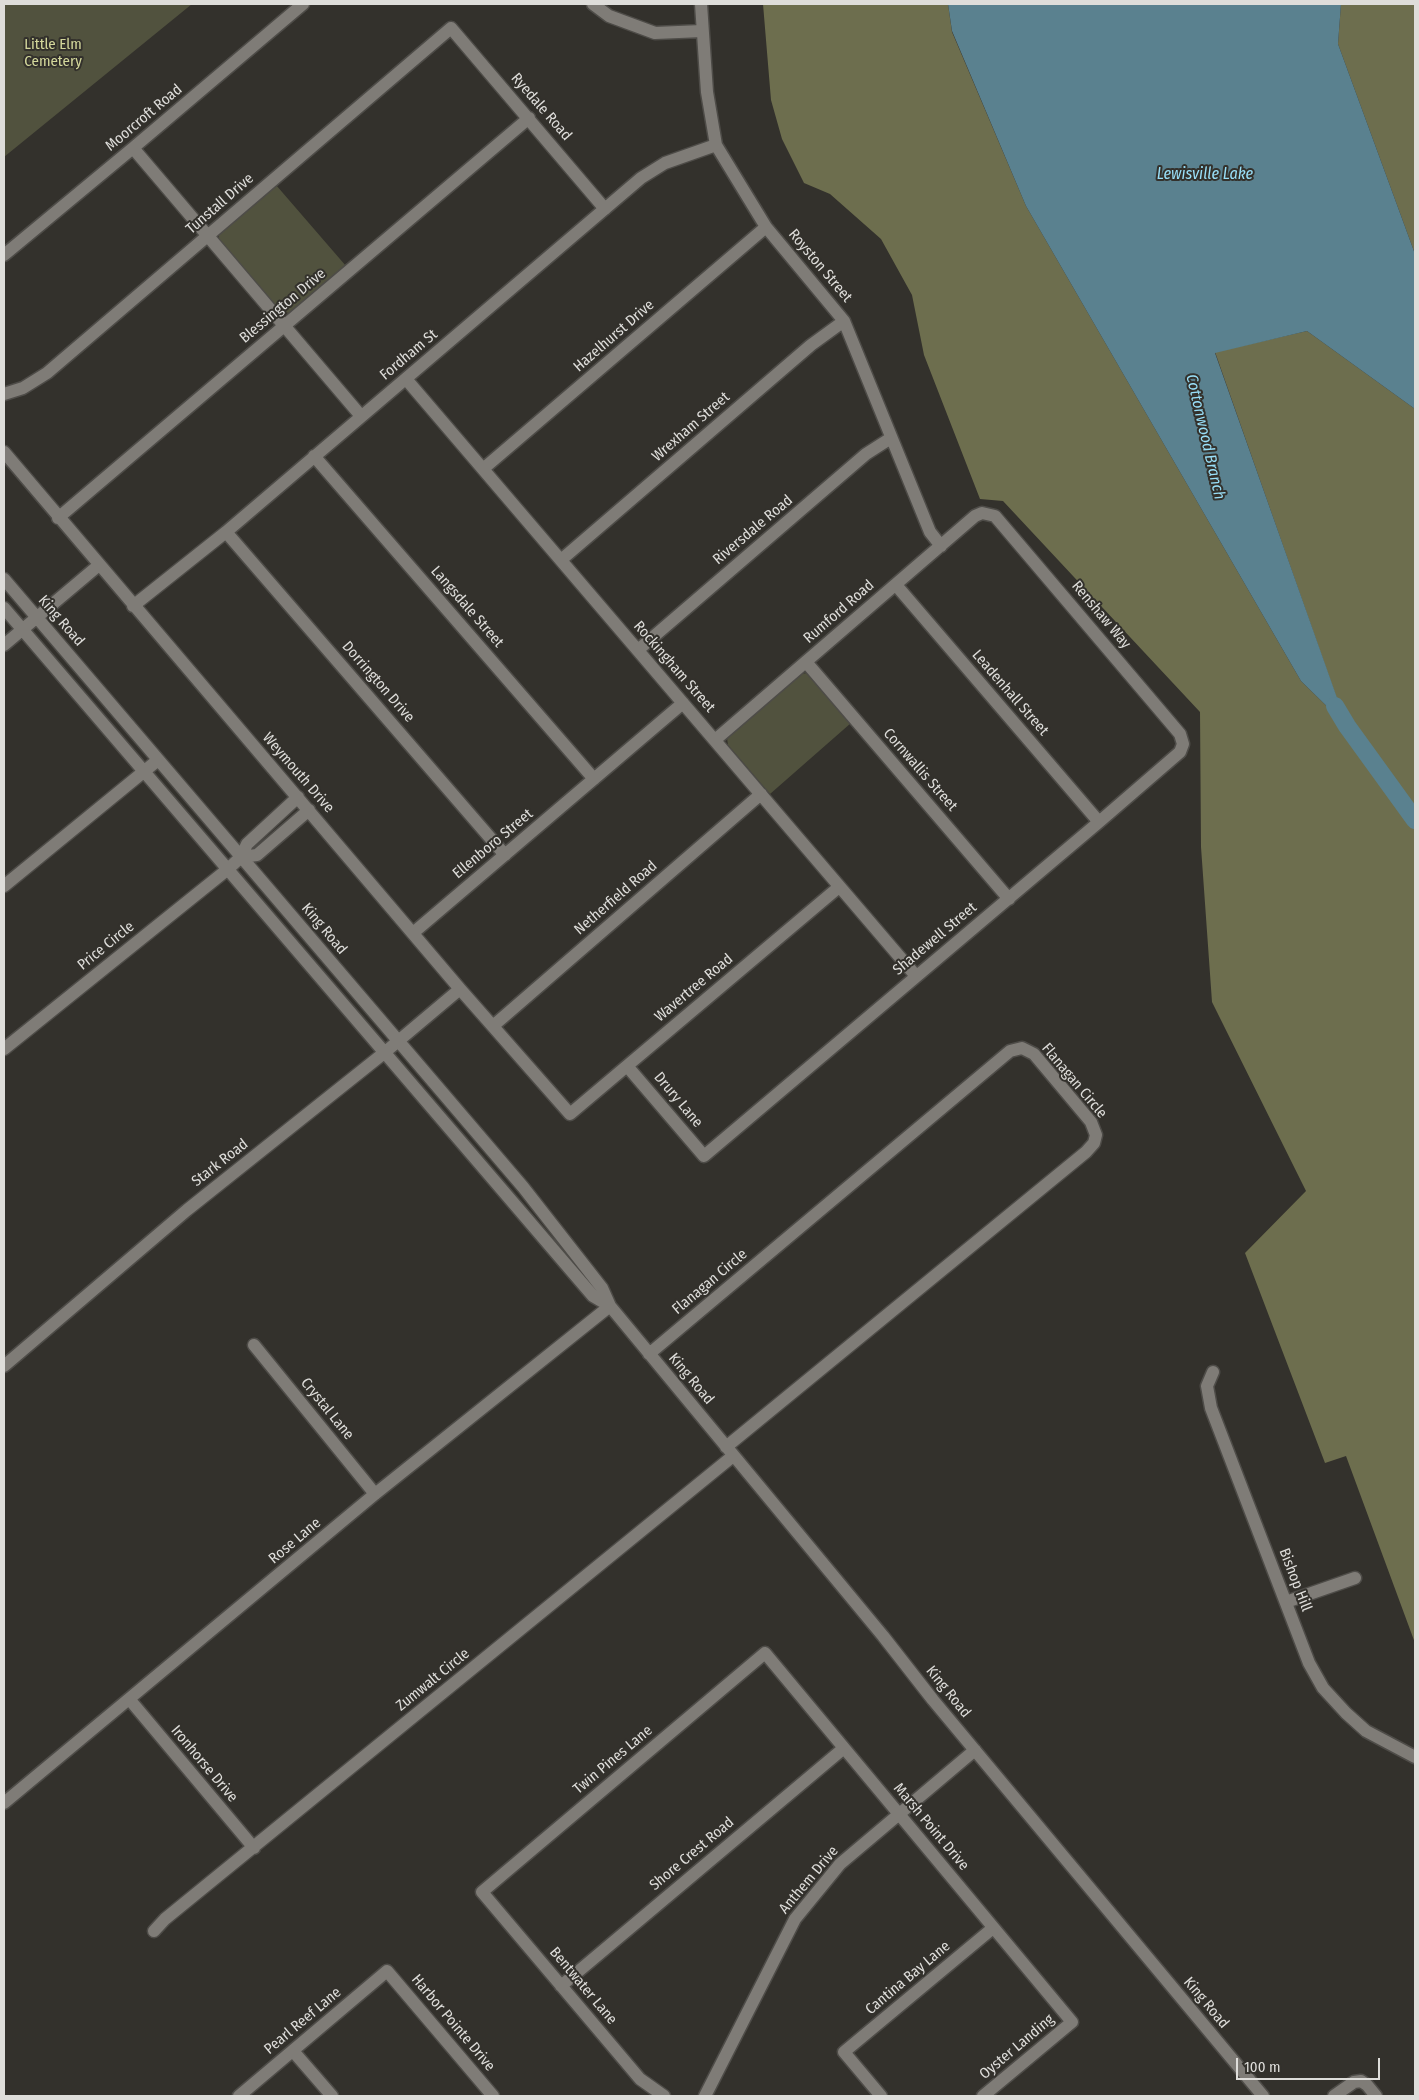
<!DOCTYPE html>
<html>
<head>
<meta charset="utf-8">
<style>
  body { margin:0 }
  #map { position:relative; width:1419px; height:2100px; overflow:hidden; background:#33312c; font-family:"Fira Sans Condensed",sans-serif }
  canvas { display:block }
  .frame { position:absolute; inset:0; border:5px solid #deddda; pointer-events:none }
  .scale { position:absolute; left:1236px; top:2058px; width:144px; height:22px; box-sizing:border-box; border:2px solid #deddda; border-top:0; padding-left:6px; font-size:15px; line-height:18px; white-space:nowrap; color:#deddda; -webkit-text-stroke:4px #33312c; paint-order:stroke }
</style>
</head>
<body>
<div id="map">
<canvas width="1419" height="2100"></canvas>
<div class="frame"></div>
<div class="scale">100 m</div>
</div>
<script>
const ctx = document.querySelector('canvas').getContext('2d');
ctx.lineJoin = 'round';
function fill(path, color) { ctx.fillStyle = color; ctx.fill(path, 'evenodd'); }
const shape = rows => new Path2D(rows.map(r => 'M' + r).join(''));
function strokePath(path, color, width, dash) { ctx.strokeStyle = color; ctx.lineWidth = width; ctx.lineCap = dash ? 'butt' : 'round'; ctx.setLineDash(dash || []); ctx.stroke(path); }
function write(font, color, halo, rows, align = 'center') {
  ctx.font = font + ' "Fira Sans Condensed",sans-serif'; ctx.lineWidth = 4; ctx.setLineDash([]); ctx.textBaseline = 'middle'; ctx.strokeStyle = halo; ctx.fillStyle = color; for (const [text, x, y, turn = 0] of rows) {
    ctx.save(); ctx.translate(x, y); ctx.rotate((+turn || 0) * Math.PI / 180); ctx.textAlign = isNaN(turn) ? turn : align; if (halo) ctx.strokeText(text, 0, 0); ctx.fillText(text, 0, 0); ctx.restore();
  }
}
fill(shape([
  [4,4,192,4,4,157],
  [276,185,346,266,290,313,280,312,219,241,219,233],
  [807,673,851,723,770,794,728,745,727,738,729,734,801,674]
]), '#51523e');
fill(shape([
  [763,4,948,4,952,32,1026,206,1301,681,1346,725,1215,352,1307,331,1415,409,1415,1643,1346,1456,1325,1463,1245,1253,1306,1191,1212,1002,1201,847,1200,712,1003,501,980,499,924,355,912,295,881,239,830,194,804,183,782,139,771,100],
  [1341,4,1415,4,1415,254,1338,44]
]), '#6d6e4e');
fill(shape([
  [948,4,1341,4,1338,44,1415,254,1415,409,1307,331,1215,353,1347,726,1301,681,1026,206,952,31]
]), '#5a818f');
strokePath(shape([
  [1335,706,1347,726,1415,820]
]), '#5a818f', 18);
const minor = shape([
  [593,4,609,16,655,33,702,31],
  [701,4,707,92,716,145,766,227,844,321,930,532,941,546],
  [133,148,361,416],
  [4,255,133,148,303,4],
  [406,379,916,976],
  [4,394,23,388,47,373,451,28,605,209],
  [4,452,460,989,570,1114,839,887],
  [314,456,594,779],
  [483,469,766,227],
  [58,518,529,118],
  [226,532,505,855],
  [561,560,811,345,844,321],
  [4,579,523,1187,602,1288,610,1306,883,1636,933,1700,1263,2096],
  [896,585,1099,822],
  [133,606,226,532,641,178,665,163,716,145],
  [4,608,593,1296,610,1306],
  [4,645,99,565],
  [638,650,866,454,891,438],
  [806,662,1009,899],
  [241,857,257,855,309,810],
  [4,886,158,760],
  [413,933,683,703],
  [493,1026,761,794],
  [4,1049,228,869,241,857,247,844,298,797],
  [627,1066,704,1156,1099,822,1180,752,1183,744,1180,734,995,516,982,513,975,516,715,740],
  [254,1345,375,1494],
  [649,1354,1010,1051,1022,1048,1034,1054,1091,1122,1096,1135,1094,1143,1086,1152,726,1447],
  [4,1366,187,1210,384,1053,460,989],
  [1213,1372,1207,1386,1211,1408,1309,1663,1323,1688,1346,1713,1366,1731,1415,1757],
  [1286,1602,1355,1578],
  [130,1700,254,1848],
  [4,1803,375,1494,610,1306],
  [154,1931,165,1919,733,1456],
  [561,1986,844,1748],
  [293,2051,332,2096],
  [239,2096,387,1971,493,2096],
  [664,2096,640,2079,482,1892,765,1653,1072,2022,983,2096],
  [705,2096,795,1919,840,1864,975,1750],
  [881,2096,844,2052,993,1928],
  [1334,2096,1354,2082,1361,2081,1367,2085,1376,2096]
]);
strokePath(minor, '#4e4c48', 15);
strokePath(minor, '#7f7c77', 12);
write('15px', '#d3d79b', '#33312c', [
  ["Little Elm",53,45],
  ["Cemetery",53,62]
]);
write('15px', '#deddda', '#33312c', [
  ["Ryedale Road",541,107,49],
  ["Moorcroft Road",144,118,-40],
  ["Tunstall Drive",220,204,-41],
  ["Royston Street",820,266,50],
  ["Blessington Drive",283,306,-40],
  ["Hazelhurst Drive",614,336,-41],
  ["Fordham St",409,355,-40],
  ["Wrexham Street",691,427,-41],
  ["Riversdale Road",753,530,-40],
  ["Langsdale Street",467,607,49],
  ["Rumford Road",839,612,-41],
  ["Renshaw Way",1101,615,50],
  ["King Road",61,621,49],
  ["Rockingham Street",674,667,49],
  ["Dorrington Drive",378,682,49],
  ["Leadenhall Street",1010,693,49],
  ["Cornwallis Street",920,770,49],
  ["Weymouth Drive",298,773,49],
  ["Ellenboro Street",493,844,-40],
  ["Netherfield Road",616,898,-41],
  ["King Road",324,929,50],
  ["Shadewell Street",935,939,-40],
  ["Price Circle",106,946,-39],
  ["Wavertree Road",694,988,-40],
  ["Flanagan Circle",1074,1081,50],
  ["Drury Lane",678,1100,50],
  ["Stark Road",220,1163,-38],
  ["Flanagan Circle",710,1282,-40],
  ["King Road",691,1379,50],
  ["Crystal Lane",327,1409,51],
  ["Rose Lane",295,1541,-40],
  ["Bishop Hill",1295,1580,69],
  ["Zumwalt Circle",433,1680,-39],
  ["King Road",948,1692,51],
  ["Twin Pines Lane",613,1760,-40],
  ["Ironhorse Drive",204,1764,50],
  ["Marsh Point Drive",931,1827,50],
  ["Shore Crest Road",692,1854,-40],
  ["Anthem Drive",809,1880,-50],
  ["Cantina Bay Lane",908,1978,-40],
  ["Bentwater Lane",583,1986,50],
  ["King Road",1206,2003,50],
  ["Pearl Reef Lane",303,2021,-40],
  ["Harbor Pointe Drive",453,2023,50],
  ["Oyster Landing",1017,2047,-40]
]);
write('italic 16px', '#99dff8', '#33312c', [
  ["Lewisville Lake",1205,175],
  ["Cottonwood Branch",1205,437,77]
]);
</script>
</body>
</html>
